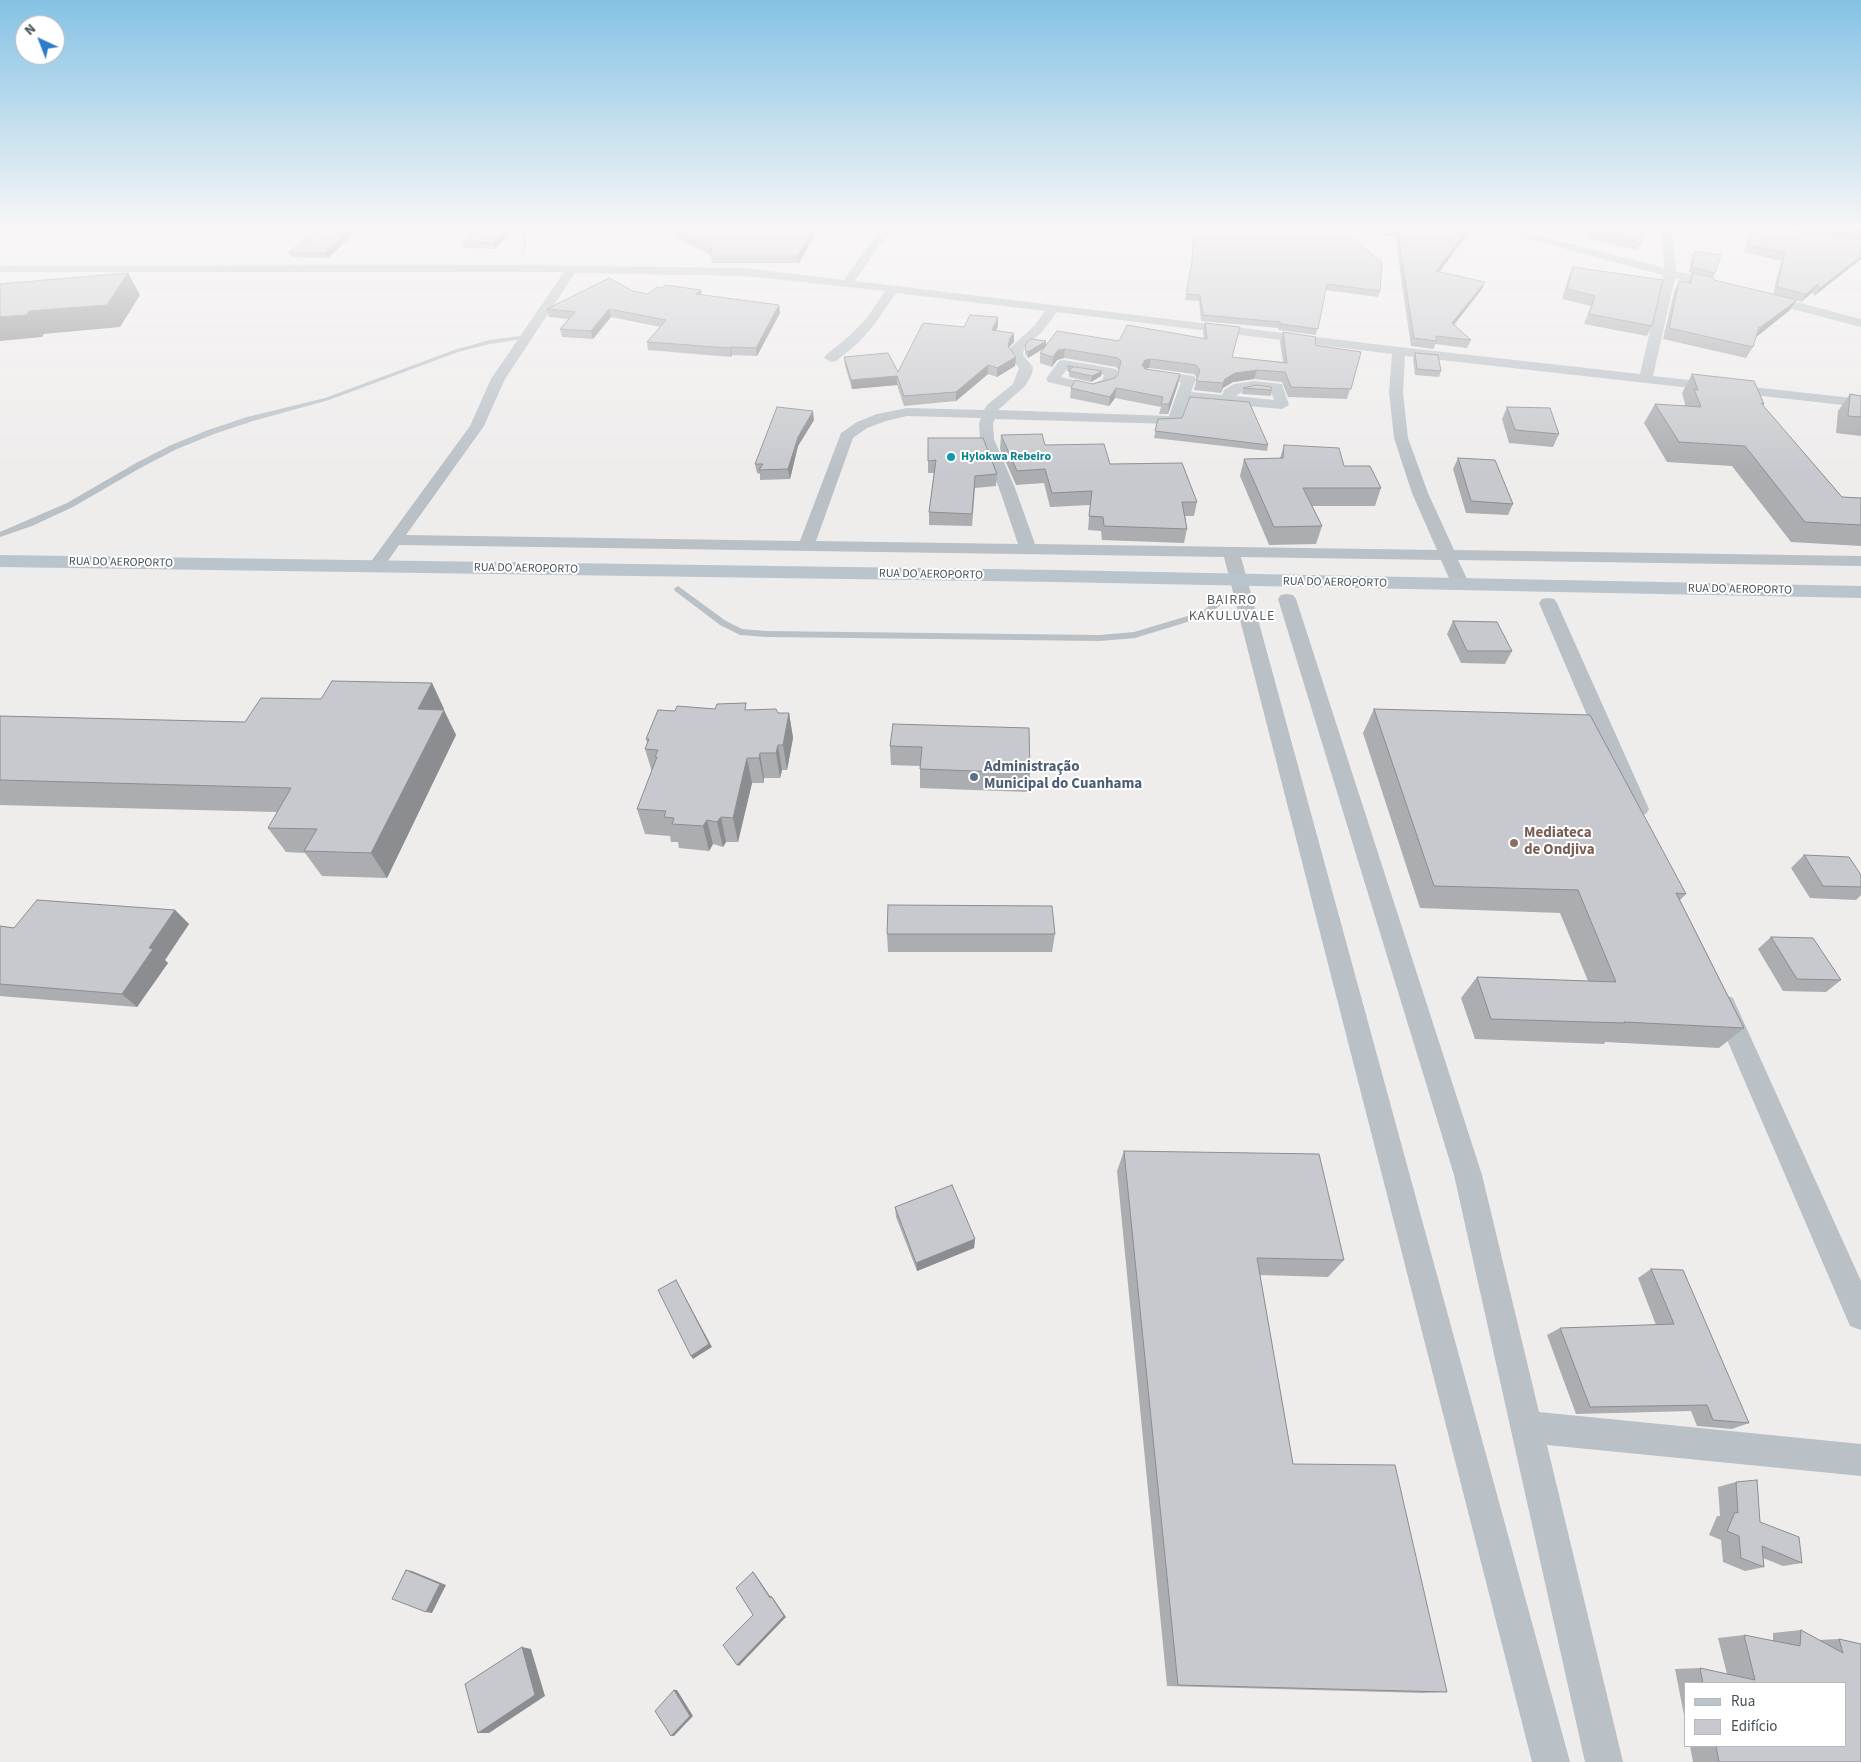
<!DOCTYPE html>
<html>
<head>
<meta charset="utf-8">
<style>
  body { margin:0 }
  #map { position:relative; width:1861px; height:1762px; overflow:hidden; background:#efecec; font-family:"Source Sans 3",sans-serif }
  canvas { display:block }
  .legend { position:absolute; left:1684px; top:1682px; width:162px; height:65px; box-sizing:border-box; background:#fff; border:1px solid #b5b9bc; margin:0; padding:6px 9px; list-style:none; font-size:15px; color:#475057 }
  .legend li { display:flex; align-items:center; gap:10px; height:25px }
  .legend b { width:25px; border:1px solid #b5b9bc }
  .north { position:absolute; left:15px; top:15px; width:50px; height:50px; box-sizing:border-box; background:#fff; border:1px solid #b5b9bc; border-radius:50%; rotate:317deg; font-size:14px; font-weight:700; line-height:20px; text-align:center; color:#475057 }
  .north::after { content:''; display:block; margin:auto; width:18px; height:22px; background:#2c7cc8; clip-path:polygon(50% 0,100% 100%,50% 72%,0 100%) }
</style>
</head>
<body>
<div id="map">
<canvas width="1861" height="1762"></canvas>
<ul class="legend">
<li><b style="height:6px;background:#b9c4cc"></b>Rua</li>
<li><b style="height:14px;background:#c7c9ce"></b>Edifício</li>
</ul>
<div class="north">N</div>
</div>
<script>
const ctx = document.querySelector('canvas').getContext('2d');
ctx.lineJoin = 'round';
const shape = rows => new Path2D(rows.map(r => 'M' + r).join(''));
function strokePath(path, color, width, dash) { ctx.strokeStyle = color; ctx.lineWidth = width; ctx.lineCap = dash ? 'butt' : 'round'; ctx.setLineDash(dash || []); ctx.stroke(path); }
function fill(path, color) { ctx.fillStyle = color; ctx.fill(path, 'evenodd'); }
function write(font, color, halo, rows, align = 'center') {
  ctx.font = font + ' "Source Sans 3",sans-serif'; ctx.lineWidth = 4; ctx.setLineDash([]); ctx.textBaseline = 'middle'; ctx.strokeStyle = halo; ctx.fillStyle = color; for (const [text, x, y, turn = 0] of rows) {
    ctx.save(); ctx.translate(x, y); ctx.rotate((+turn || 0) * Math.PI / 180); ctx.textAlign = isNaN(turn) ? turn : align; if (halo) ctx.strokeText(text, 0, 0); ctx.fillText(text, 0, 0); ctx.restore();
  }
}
strokePath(shape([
  [517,226,524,229,525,244,522,252]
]), '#7ac299', 2, [2, 1]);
fill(shape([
  [527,335,530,337,529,338,490,344,458,352,329,400,253,421,214,434,177,449,142,467,73,507,32,526,0,537,0,532,67,503,136,463,171,445,208,430,247,417,325,398,454,350,490,340,527,335],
  [678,586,726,621,742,629,766,631,1100,635,1134,632,1201,612,1222,596,1225,595,1229,598,1207,616,1135,638,1100,641,766,637,740,635,720,625,675,591,674,589,678,586]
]), '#b9c1c7');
fill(shape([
  [895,226,907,226,883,240,855,281,1399,347,1640,374,1663,275,1525,238,1505,231,1502,226,1512,226,1533,234,1664,268,1662,226,1672,226,1676,271,1723,283,1725,286,1719,290,1675,278,1653,376,1861,399,1861,407,1405,356,1403,392,1408,438,1428,493,1454,550,1861,556,1861,566,1458,560,1470,585,1467,589,1461,590,1455,589,1452,585,1441,560,1241,557,1570,1762,1532,1762,1224,557,399,545,381,571,375,572,369,571,367,567,470,426,491,379,564,272,0,272,0,266,514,265,745,268,844,280,875,236,895,226],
  [575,273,745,276,885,291,866,319,848,337,826,355,824,358,831,362,836,361,858,343,874,325,896,293,1045,311,1034,326,1011,347,1009,355,1019,368,1013,384,987,405,984,410,907,408,877,414,857,422,841,433,800,541,406,535,484,426,505,379,575,273],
  [1057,312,1392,354,1389,392,1394,438,1412,493,1437,550,1035,544,1015,488,994,439,993,423,995,419,1174,424,1179,423,1181,420,1188,401,1282,409,1289,405,1282,384,1254,381,1234,384,1224,390,1222,395,1191,392,1196,379,1194,376,1150,370,1145,371,1143,374,1145,377,1181,382,1169,416,998,410,1025,386,1032,374,1033,367,1023,355,1024,348,1042,332,1057,312],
  [1254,389,1271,391,1274,400,1236,396,1243,391,1254,389],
  [907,416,981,418,979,423,980,439,999,488,1018,544,816,541,853,438,867,428,886,421,907,416],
  [1742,226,1768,226,1788,229,1789,231,1784,234,1747,229,1742,226],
  [1765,294,1861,319,1861,327,1761,301,1759,298,1761,295,1765,294],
  [1064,360,1116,369,1118,372,1115,383,1113,386,1091,392,1048,382,1046,379,1048,376,1059,361,1064,360],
  [1067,369,1104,375,1102,380,1091,384,1061,377,1067,369],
  [1287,594,1293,595,1296,599,1482,1175,1539,1412,1861,1444,1861,1476,1547,1445,1623,1762,1585,1762,1454,1175,1278,599,1281,595,1287,594],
  [1548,598,1554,599,1557,603,1649,809,1646,814,1638,817,1630,814,1627,809,1539,603,1542,599,1548,598],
  [1724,994,1733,998,1736,1005,1861,1281,1861,1330,1850,1326,1712,1005,1715,998,1724,994]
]), '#b9c1c7');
fill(shape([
  [0,555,1057,570,1861,586,1861,598,1057,582,0,567,0,555]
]), '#b9c4cc');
fill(shape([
  [480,226,578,226,574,233,511,231,495,249,464,248,463,242],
  [635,226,818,226,818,230,799,263,712,263,711,255,673,236,672,230,672,227,635,228],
  [1194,226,1337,226,1380,291,1378,297,1325,290,1316,335,1279,330,1278,328,1201,321,1199,301,1185,300,1191,267],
  [1380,226,1486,226,1482,231,1474,226,1439,272,1482,289,1454,325,1471,340,1467,348,1435,344,1434,349,1411,346,1395,236,1383,236],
  [1590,226,1646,226,1641,243,1637,250,1584,238],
  [1753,226,1861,240,1861,259,1814,296,1813,292,1801,302,1796,300,1790,310,1756,337,1753,347,1746,358,1663,339,1674,292,1679,281,1688,282,1692,273,1689,272,1692,256,1695,251,1715,273,1712,278,1714,280,1773,294,1781,261,1744,252,1750,231],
  [1818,226,1861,226,1861,239,1820,233],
  [352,235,328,258,291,257,289,252],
  [1573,267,1652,326,1647,336,1584,324,1591,306,1562,299,1569,276],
  [701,290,701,295,779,305,780,313,757,356,732,355,731,357,648,350,647,342,660,327,611,317,593,339,562,337,560,329,568,319,549,317,547,309,633,291,648,294],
  [998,317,998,326,996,330,1014,342,1009,347,1016,357,1015,366,997,377,988,374,956,401,904,406,897,385,852,389,845,366,844,357,898,372,964,327],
  [1205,323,1240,327,1232,357,1283,362,1280,342,1283,332,1315,345,1361,352,1347,399,1288,397,1282,382,1254,379,1233,382,1223,388,1221,393,1194,390,1197,378,1194,374,1149,368,1145,369,1180,374,1178,384,1168,414,1159,414,1161,407,1115,398,1109,406,1070,398,1071,388,1093,384,1115,378,1118,374,1119,370,1116,367,1064,358,1057,360,1052,367,1040,363,1040,353,1044,348,1028,358,1025,354,1026,343,1046,345,1119,341,1204,339,1203,332],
  [1415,353,1441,371,1439,377,1415,375,1413,359],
  [1068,366,1101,376,1091,382,1069,377,1069,372,1067,371],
  [1692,374,1764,404,1763,406,1842,497,1861,498,1861,546,1791,542,1732,466,1667,462,1644,423,1655,404,1684,406,1685,404,1682,393],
  [1243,388,1272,390,1271,396,1242,394],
  [1850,394,1861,396,1861,436,1836,433,1838,411],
  [1507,407,1559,434,1553,447,1509,443,1502,419],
  [1158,419,1268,445,1267,451,1154,438],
  [814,420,798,446,790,479,760,480,760,474,757,473,755,464],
  [1001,435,1045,445,1110,464,1197,502,1194,516,1185,516,1187,529,1184,543,1102,540,1101,531,1088,530,1090,505,1050,507,1044,483,1016,485,1000,449],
  [928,438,997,474,996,486,975,488,972,526,929,525,929,512,934,473,928,473],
  [1284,445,1344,466,1381,488,1375,506,1312,506,1322,526,1316,544,1269,545,1240,476,1244,459,1280,458],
  [1458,458,1513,504,1508,515,1466,513,1453,469],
  [1453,621,1512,651,1505,664,1461,663,1447,634],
  [432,683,444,709,443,710,456,735,387,878,322,876,305,853,286,852,268,828,277,812,0,805,0,716,245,722,321,699],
  [715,709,747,710,778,713,789,713,793,738,787,770,782,770,780,778,764,778,764,783,752,783,738,842,726,842,723,847,713,844,709,851,679,848,678,842,671,842,670,836,645,834,637,809,652,772,645,749,647,743,646,739,675,711],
  [1374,709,1686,894,1680,900,1744,1028,1719,1048,1605,1042,1604,1044,1475,1039,1461,998,1477,977,1588,981,1560,913,1420,908,1363,733],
  [893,724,1030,773,1028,792,920,788,920,766,891,765,890,746],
  [1804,855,1861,875,1861,895,1856,900,1810,898,1791,868],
  [175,910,189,924,165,960,168,963,137,1007,0,996,0,926,14,928],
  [887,934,1055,934,1052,952,888,952],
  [1771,937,1841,980,1826,992,1783,991,1758,949],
  [1124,1151,1344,1260,1328,1277,1260,1275,1293,1464,1447,1692,1423,1693,1167,1686,1117,1171],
  [895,1207,975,1239,974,1248,917,1271,896,1217],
  [1651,1269,1749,1423,1732,1429,1697,1426,1691,1411,1576,1414,1547,1335,1560,1328,1656,1325,1638,1278],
  [1736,1482,1760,1522,1802,1563,1783,1566,1763,1558,1764,1567,1745,1571,1723,1562,1721,1540,1709,1535,1717,1516,1720,1516,1718,1487],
  [1801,1630,1819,1640,1839,1639,1861,1644,1861,1762,1693,1762,1690,1746,1845,1746,1845,1683,1685,1683,1685,1720,1675,1669,1700,1668,1727,1674,1718,1638,1744,1635,1773,1641,1773,1633]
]), '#abadb1');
fill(shape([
  [509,226,511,231,495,249,494,243],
  [574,226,578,226,574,233,572,228],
  [816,226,818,226,818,230,799,263,798,256],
  [1471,226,1474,226,1434,279,1436,271],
  [350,230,352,235,328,258,325,253],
  [1861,256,1861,259,1814,296,1819,289],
  [128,273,140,295,120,327,44,334,42,337,0,341,0,317],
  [1485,282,1482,289,1449,331,1452,323],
  [1818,284,1813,292,1801,302,1806,294],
  [701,290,702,298,696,294],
  [1797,300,1790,310,1755,338,1761,327],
  [779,305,780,313,757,356,756,348],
  [609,309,611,317,593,339,591,331],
  [998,317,998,326,992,339,992,330],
  [1014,333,1014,342,1009,347,1007,355,1008,346,1010,338],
  [1046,341,1046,347,1028,358,1028,352],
  [731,347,732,355,731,357,730,348],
  [1065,349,1064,358,1057,360,1052,367,1053,357,1058,350],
  [1016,357,1015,366,997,377,997,368],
  [1151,359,1149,368,1144,369,1142,365,1145,360],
  [988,365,988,374,956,401,956,392],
  [1257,370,1254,379,1233,382,1223,388,1221,393,1223,383,1225,379,1235,373],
  [1102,371,1101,376,1091,382,1092,376],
  [1180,374,1178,384,1168,414,1169,404],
  [897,376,897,385,852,389,851,380],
  [1116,388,1115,398,1109,406,1110,397],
  [813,411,814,420,798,446,790,479,788,469,798,437],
  [432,683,444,709,431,735,418,709],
  [444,710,456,735,387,878,371,853],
  [789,713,793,738,787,770,783,745],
  [778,745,782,770,780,778,776,753],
  [760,753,764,778,764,783,759,758],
  [747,758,752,783,738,842,733,818],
  [721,817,726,842,723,847,717,822],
  [707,820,713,844,709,851,703,826],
  [175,910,189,924,165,960,168,963,137,1007,122,994,149,948],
  [975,1239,974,1248,917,1271,916,1263],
  [676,1280,712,1347,693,1359,691,1356],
  [406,1570,412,1571,446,1585,432,1613,426,1612],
  [753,1572,755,1574,772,1599,770,1598],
  [771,1596,773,1598,786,1617,739,1666,737,1665],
  [522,1647,531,1649,545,1696,489,1733,478,1733],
  [674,1690,677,1690,693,1716,674,1736,671,1736]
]), '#8b8d90');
const building = shape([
  [480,226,574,226,572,228,509,226,494,243,463,242,480,226],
  [673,226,816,226,798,256,711,256,712,249,672,230,673,226],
  [1195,226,1337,226,1382,262,1380,291,1327,284,1318,329,1280,324,1280,322,1203,315,1200,295,1186,294,1192,262,1195,226],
  [1385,226,1471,226,1436,271,1485,282,1452,323,1471,340,1436,336,1437,341,1414,338,1397,228,1386,229,1385,226],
  [1593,226,1646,226,1641,243,1587,231,1593,226],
  [1754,226,1763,226,1861,240,1861,256,1819,289,1818,284,1806,294,1777,287,1785,253,1749,245,1754,226],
  [1825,226,1861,226,1861,231,1825,226],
  [319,228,350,230,325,253,289,252,319,228],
  [1695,251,1721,255,1715,273,1692,267,1695,251],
  [1573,267,1663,280,1652,326,1589,314,1595,296,1567,289,1573,267],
  [128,273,107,305,29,311,27,315,0,317,0,284,128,273],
  [1693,273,1714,278,1714,280,1797,300,1761,327,1759,327,1753,347,1669,328,1679,281,1691,283,1693,273],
  [609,278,633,291,648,294,657,287,662,288,665,285,701,290,696,294,779,305,756,348,731,347,730,348,647,342,666,320,609,309,591,331,560,329,575,312,547,309,609,278],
  [970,315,998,317,992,330,1014,333,1010,338,1008,346,1016,357,997,368,988,365,956,392,904,396,897,376,851,380,844,357,888,353,898,372,923,323,964,327,970,315],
  [1205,323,1240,327,1232,357,1287,363,1283,332,1316,337,1315,345,1361,352,1351,389,1291,387,1285,372,1257,370,1235,373,1225,379,1223,383,1196,381,1200,370,1196,365,1151,359,1145,360,1142,365,1145,369,1180,374,1169,404,1161,404,1163,397,1116,388,1110,397,1071,388,1075,380,1093,384,1115,378,1118,374,1121,361,1118,358,1065,349,1058,350,1053,357,1040,353,1057,331,1119,341,1127,325,1207,339,1205,323],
  [1031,339,1046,341,1028,352,1025,349,1026,343,1031,339],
  [1415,353,1438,355,1441,371,1417,369,1415,353],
  [1068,366,1102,371,1092,376,1069,371,1073,367,1068,366],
  [1692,374,1754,381,1764,404,1761,403,1842,497,1861,498,1861,525,1805,522,1745,446,1679,442,1655,404,1701,407,1694,389,1698,390,1692,374],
  [1256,385,1271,387,1272,390,1243,388,1256,385],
  [1850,394,1861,396,1861,417,1848,416,1850,394],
  [1190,397,1249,402,1268,445,1155,431,1158,419,1182,418,1190,397],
  [777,407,813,411,798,437,788,469,759,470,763,464,755,464,777,407],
  [1507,407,1550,408,1559,434,1515,430,1507,407],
  [1042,434,1045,445,1104,444,1110,464,1182,463,1197,502,1182,502,1187,529,1104,526,1103,517,1089,516,1092,491,1052,493,1045,469,1017,471,1001,435,1042,434],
  [928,438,983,438,997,474,975,476,972,514,929,512,936,460,928,461,928,438],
  [1284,445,1339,448,1344,466,1370,466,1381,488,1303,488,1322,526,1274,527,1244,459,1283,458,1284,445],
  [1458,458,1495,460,1513,504,1471,501,1458,458],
  [1453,621,1497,622,1512,651,1467,651,1453,621],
  [332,681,432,683,418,709,444,710,371,853,304,851,317,829,268,828,291,788,0,780,0,716,245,722,261,698,321,699,332,681],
  [746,703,745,710,776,709,778,713,789,713,783,745,778,745,776,753,760,753,759,758,747,758,733,818,721,817,717,822,707,820,703,826,672,824,674,818,664,817,666,811,637,809,657,757,655,757,658,750,645,749,649,739,646,739,658,710,675,711,677,706,715,709,717,704,746,703],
  [1374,709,1590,715,1686,894,1676,893,1744,1028,1624,1022,1625,1023,1491,1019,1477,977,1616,982,1578,890,1434,886,1374,709],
  [893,724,1029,728,1030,773,920,769,922,747,890,746,893,724],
  [1804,855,1849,857,1861,875,1861,887,1823,886,1804,855],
  [37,900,175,910,149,948,153,949,122,994,0,984,0,926,14,928,37,900],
  [888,905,1052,906,1055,934,887,934,888,905],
  [1771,937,1813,938,1841,980,1797,979,1771,937],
  [1124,1151,1319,1154,1344,1260,1257,1258,1293,1464,1395,1465,1447,1692,1178,1685,1124,1151],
  [952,1185,975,1239,916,1263,895,1207,952,1185],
  [1651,1269,1683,1270,1749,1423,1713,1420,1707,1405,1590,1407,1560,1328,1674,1324,1651,1269],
  [676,1280,709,1344,691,1356,658,1290,676,1280],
  [1757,1480,1760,1522,1799,1537,1802,1563,1762,1546,1764,1567,1741,1558,1739,1536,1727,1531,1735,1512,1738,1513,1736,1482,1757,1480],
  [406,1570,440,1584,426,1612,392,1599,406,1570],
  [753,1572,770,1598,771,1596,784,1616,737,1665,723,1645,753,1615,736,1588,753,1572],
  [1801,1630,1843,1653,1839,1639,1861,1644,1861,1762,1719,1762,1716,1746,1845,1746,1845,1683,1703,1683,1700,1668,1755,1680,1744,1635,1800,1646,1801,1630],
  [522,1647,535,1695,478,1733,465,1684,522,1647],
  [674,1690,690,1716,671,1736,655,1711,674,1690]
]);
fill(building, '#c7c9ce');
strokePath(building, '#8b8d90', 1);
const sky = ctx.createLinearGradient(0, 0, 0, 472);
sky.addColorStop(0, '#85c2e5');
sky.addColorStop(0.48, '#f8f6f6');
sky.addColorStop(1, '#f8f6f600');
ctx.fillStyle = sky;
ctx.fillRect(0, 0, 1861, 472);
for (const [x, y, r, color] of [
  [951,457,5,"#0f9aa8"],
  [974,777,5,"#5c6f8a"],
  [1514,843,5,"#8d6e63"]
]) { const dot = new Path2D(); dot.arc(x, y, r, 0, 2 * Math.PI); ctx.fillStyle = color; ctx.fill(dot); strokePath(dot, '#fff', 2); }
write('bold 12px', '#0d838f', '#fff', [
  ["Hylokwa Rebeiro",961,457]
], 'left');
write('12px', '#475057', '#fff', [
  ["RUA DO AEROPORTO",121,563,1],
  ["RUA DO AEROPORTO",526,569,1],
  ["RUA DO AEROPORTO",931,575,1],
  ["RUA DO AEROPORTO",1335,583,1],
  ["RUA DO AEROPORTO",1740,590,1]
]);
ctx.letterSpacing = '1px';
write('14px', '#595d60', '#fff', [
  ["BAIRRO",1232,601],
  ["KAKULUVALE",1232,617]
]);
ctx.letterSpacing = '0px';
write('bold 15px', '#4e5e75', '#fff', [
  ["Administração",984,768],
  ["Municipal do Cuanhama",984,785]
], 'left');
write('bold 15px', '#785e54', '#fff', [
  ["Mediateca",1524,834],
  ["de Ondjiva",1524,851]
], 'left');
</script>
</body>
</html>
